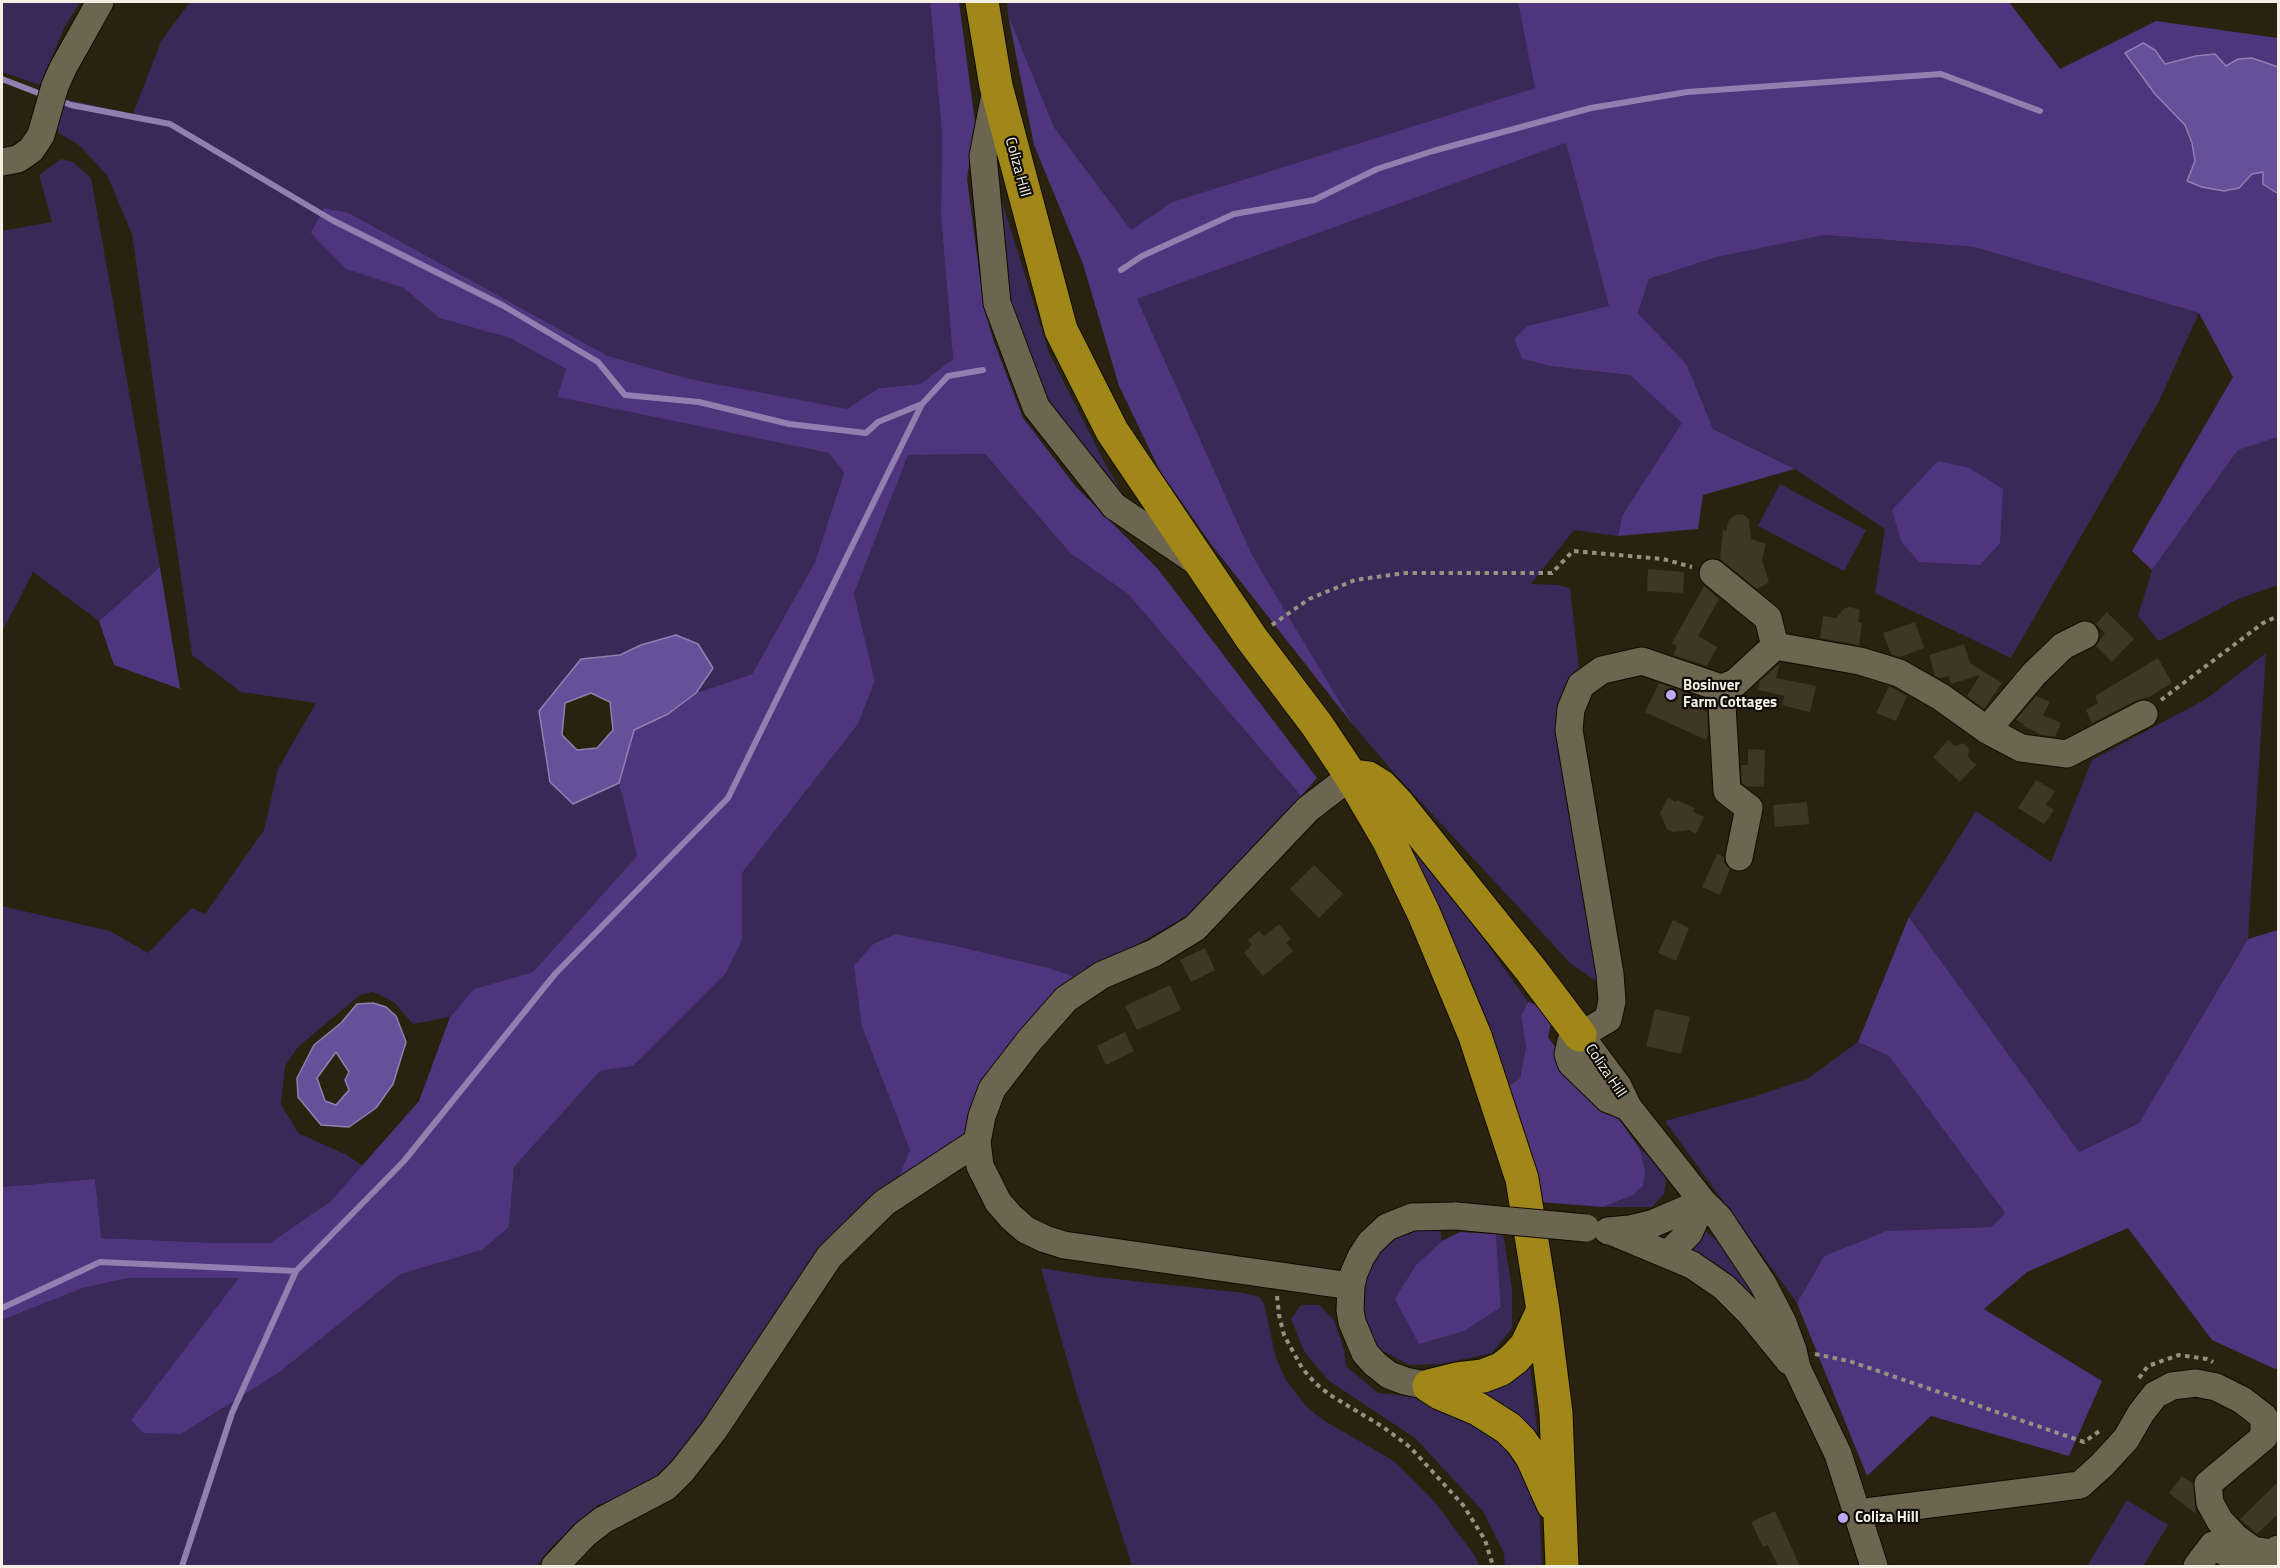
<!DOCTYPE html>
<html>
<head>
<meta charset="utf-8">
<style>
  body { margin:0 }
  #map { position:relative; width:2280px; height:1568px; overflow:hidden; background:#28220f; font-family:"Titillium Web",sans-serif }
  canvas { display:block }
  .frame { position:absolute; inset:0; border:3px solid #f3f0e3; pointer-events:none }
</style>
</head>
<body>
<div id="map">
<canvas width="2280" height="1568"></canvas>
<div class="frame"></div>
</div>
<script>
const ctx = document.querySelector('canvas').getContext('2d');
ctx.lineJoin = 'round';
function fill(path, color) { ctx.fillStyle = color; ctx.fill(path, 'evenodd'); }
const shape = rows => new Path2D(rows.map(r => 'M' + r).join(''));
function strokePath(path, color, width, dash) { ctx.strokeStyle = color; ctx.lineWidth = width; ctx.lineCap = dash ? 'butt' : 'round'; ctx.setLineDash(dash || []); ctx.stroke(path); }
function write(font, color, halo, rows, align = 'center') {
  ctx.font = font + ' "Titillium Web",sans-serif'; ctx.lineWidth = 4.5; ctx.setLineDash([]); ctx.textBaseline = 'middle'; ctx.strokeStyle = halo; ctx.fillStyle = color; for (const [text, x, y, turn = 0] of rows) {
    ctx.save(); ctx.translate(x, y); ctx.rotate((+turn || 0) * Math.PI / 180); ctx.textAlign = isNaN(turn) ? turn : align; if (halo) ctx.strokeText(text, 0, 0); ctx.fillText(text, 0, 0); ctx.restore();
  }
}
fill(shape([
  [2,2,80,2,64,28,40,85,2,72],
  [190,2,930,2,942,134,941,217,953,359,920,384,879,388,847,410,690,379,608,356,349,213,346,269,404,288,439,318,510,338,566,369,557,397,830,453,844,471,815,562,752,674,696,693,713,668,641,645,620,655,581,659,539,711,550,782,573,804,619,783,637,856,533,972,474,989,450,1017,413,1024,394,1002,373,992,360,995,298,1047,285,1066,281,1104,298,1133,347,1155,363,1166,331,1201,270,1243,218,1243,100,1238,95,1179,2,1187,2,906,110,931,148,953,192,908,205,914,264,830,278,769,316,703,241,692,192,655,132,234,107,175,80,146,59,133,56,125,59,124,60,119,50,116,60,98,133,114,161,41],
  [1007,2,1518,2,1536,88,1172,202,1131,230,1054,127,1008,15],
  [1566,143,1609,306,1527,326,1514,339,1522,359,1549,366,1630,375,1683,423,1622,516,1618,536,1574,530,1531,584,1557,585,1570,588,1579,668,1567,686,1599,983,1571,964,1395,774,1354,726,1252,555,1137,299],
  [61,159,73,162,91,178,160,567,99,621,33,572,2,632,2,231,52,222,39,175],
  [992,169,1049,353,1106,465,1129,505,1049,404,1009,297],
  [1825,235,1974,247,2199,313,2159,401,2011,658,1875,593,1885,529,1795,469,1713,429,1687,365,1638,313,1649,279,1717,257],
  [2278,437,2278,585,2238,599,2159,641,2138,616,2152,570,2238,450],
  [985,454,1070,553,1128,594,1301,796,1189,915,1078,978,1049,968,952,945,895,934,872,944,862,1027,910,1150,896,1183,671,1467,642,1492,598,1505,553,1545,537,1566,2,1566,2,1320,83,1288,129,1278,240,1278,132,1420,281,1371,401,1274,482,1250,509,1227,514,1167,600,1071,633,1066,742,940,742,873,858,724,875,681,854,594,908,455],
  [1780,484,1866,530,1844,571,1758,526],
  [2266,653,2248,939,2139,1123,2079,1152,1909,917,1976,811,2051,862,2092,760,2206,699],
  [1389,806,1528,1002,1521,1016,1526,1047,1520,1078,1509,1086,1475,1002],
  [1858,1042,1889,1056,2005,1213,1991,1227,1886,1231,1824,1256,1797,1303,1665,1121,1753,1097,1807,1079],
  [1640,1149,1652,1158,1667,1176,1664,1194,1652,1207,1603,1207,1631,1196,1645,1170],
  [1439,1224,1442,1241,1416,1265,1501,1307,1496,1234,1503,1234,1512,1288,1512,1328,1492,1353,1441,1364,1409,1365,1378,1348,1363,1317,1363,1281,1376,1249,1407,1226],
  [1698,1225,1716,1240,1741,1270,1779,1332,1680,1248],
  [1041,1268,1098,1277,1244,1293,1259,1297,1264,1304,1276,1358,1286,1380,1306,1406,1323,1420,1394,1461,1434,1501,1475,1556,1479,1566,1132,1566,1076,1391],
  [1301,1305,1319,1305,1334,1320,1344,1350,1346,1366,1378,1393,1430,1399,1489,1422,1538,1488,1542,1566,1505,1566,1504,1553,1483,1511,1415,1438,1329,1381,1304,1351,1291,1319],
  [1530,1365,1537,1431,1534,1435,1457,1386],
  [2127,1500,2168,1525,2143,1566,2087,1566]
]), '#392959');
fill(shape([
  [930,2,959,2,975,122,967,179,984,309,994,342,1023,418,1076,487,1158,569,1317,778,1301,796,1128,594,1070,553,985,454,908,455,854,594,875,681,858,724,742,873,742,940,726,973,633,1066,600,1071,514,1167,509,1227,482,1250,401,1274,281,1371,181,1434,144,1433,131,1420,239,1278,129,1278,83,1288,2,1320,2,1187,95,1179,101,1238,218,1243,270,1243,331,1201,419,1101,450,1017,474,989,533,972,637,856,619,783,634,730,668,714,696,693,752,674,815,562,844,472,829,453,557,397,566,369,510,338,439,318,404,288,346,269,311,233,324,208,349,213,608,356,690,379,847,409,879,388,920,384,953,359,941,217,942,134],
  [1518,2,1634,2,1641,3,1667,2,2009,2,2060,69,2156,21,2278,38,2278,67,2252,58,2238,59,2226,66,2196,56,2165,64,2155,50,2125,53,2155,94,2185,125,2192,143,2195,161,2239,188,2252,174,2263,172,2275,194,2278,194,2278,437,2238,450,2152,570,2132,551,2233,377,2199,313,1974,247,1825,235,1717,257,1649,279,1638,313,1687,365,1713,429,1795,469,1703,495,1698,529,1618,536,1622,516,1682,423,1630,375,1549,366,1522,359,1514,339,1527,326,1609,306,1566,143,1137,299,1252,555,1354,726,1211,544,1160,471,1119,386,1083,264,1034,145,1008,15,1054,127,1131,230,1172,202,1535,88],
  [1938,461,1969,468,2003,489,2000,543,1980,565,1919,562,1901,541,1892,510],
  [160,567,180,689,114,665,99,621],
  [1909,917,2079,1152,2139,1123,2248,939,2278,930,2278,1368,2275,1369,2212,1340,2128,1228,2027,1272,1984,1309,2102,1381,2069,1456,1931,1416,1867,1476,1797,1303,1824,1256,1886,1231,1991,1227,2005,1213,1889,1056,1858,1042],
  [895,934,952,945,1049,968,1078,978,968,1137,896,1183,910,1150,862,1027,854,966,873,944],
  [1528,1002,1544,1007,1551,1023,1548,1037,1560,1054,1613,1111,1640,1149,1645,1170,1643,1186,1631,1196,1603,1207,1540,1202,1509,1086,1520,1078,1526,1047,1521,1016],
  [1460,1232,1496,1234,1501,1307,1464,1331,1419,1344,1395,1299,1416,1265,1442,1241]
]), '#4f357e');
const water = shape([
  [2143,43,2155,50,2165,64,2196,56,2215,54,2226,66,2238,59,2252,58,2278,67,2278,194,2263,184,2263,172,2252,174,2239,188,2224,191,2202,187,2187,181,2195,161,2192,143,2185,125,2155,94,2125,53,2143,43],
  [676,635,698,644,713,668,696,693,668,714,634,730,619,783,573,804,550,782,539,711,581,659,620,655,641,645,676,635],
  [591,693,610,702,613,730,597,748,577,750,562,735,565,703,591,693],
  [373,1003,386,1007,396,1016,406,1042,393,1084,376,1108,349,1127,321,1125,298,1097,297,1078,314,1045,341,1023,357,1004,373,1003],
  [336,1052,349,1072,345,1080,349,1090,336,1105,325,1101,317,1078,336,1052]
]);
fill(water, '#684f9a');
strokePath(water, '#927fb0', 1.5);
strokePath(shape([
  [2,79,46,96],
  [58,100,71,105,170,124,332,220,502,305,598,362,625,395,699,402,789,424,866,433,878,422,922,404,948,376,983,370],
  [1121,270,1142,256,1234,214,1314,200,1377,169,1433,151,1591,108,1687,92,1941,74,2040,111],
  [2,1308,100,1262,296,1271,404,1161,555,974,728,798,922,404],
  [182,1566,232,1413,296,1271]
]), '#927fb0', 6);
fill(shape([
  [1743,514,1749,519,1751,539,1766,544,1762,560,1769,582,1757,589,1720,559,1723,530,1726,531,1729,520,1735,515],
  [1648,569,1684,572,1683,593,1647,591],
  [1704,586,1719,599,1698,636,1717,647,1707,666,1673,655,1677,646,1672,643],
  [1850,607,1860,610,1858,622,1862,623,1859,645,1820,638,1823,616,1836,618,1845,608],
  [2107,612,2134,639,2112,662,2096,646,2105,633,2096,624],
  [1915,622,1924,648,1900,657,1891,654,1883,633],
  [1964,644,1970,663,2002,683,1984,709,1967,696,1980,675,1951,684,1949,676,1940,678,1935,676,1929,655],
  [2158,658,2172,683,2149,697,2137,700,2092,723,2086,710,2098,703,2095,696],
  [1780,663,1776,678,1816,686,1810,712,1782,705,1784,696,1758,690,1760,681],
  [1659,683,1693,695,1689,705,1707,712,1708,734,1706,740,1645,712],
  [1889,686,1907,696,1896,721,1876,713],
  [2036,696,2050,702,2043,715,2061,723,2055,737,2042,735,2023,726,2024,724,2016,720],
  [1948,740,1955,746,1963,743,1969,748,1968,757,1976,765,1960,782,1933,757],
  [1748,749,1765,750,1764,787,1746,786,1742,783,1741,765,1748,765],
  [2036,780,2055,791,2046,805,2054,810,2044,824,2018,808],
  [1668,798,1676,802,1677,800,1695,808,1693,812,1704,817,1696,834,1689,830,1673,832,1667,829,1660,813],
  [1807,802,1809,824,1775,827,1773,805],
  [1717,854,1724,857,1724,863,1730,869,1720,895,1702,887],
  [1314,865,1343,894,1319,918,1290,889],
  [1673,920,1689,928,1676,961,1658,953],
  [1279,924,1291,939,1286,943,1293,951,1263,976,1244,953,1252,945,1248,940,1259,931,1264,936],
  [1205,948,1215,970,1191,982,1180,960],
  [1170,985,1181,1010,1137,1030,1125,1006],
  [1655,1009,1690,1017,1681,1054,1646,1046],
  [1125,1032,1134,1051,1106,1065,1097,1046],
  [2182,1476,2193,1484,2196,1514,2169,1493],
  [2278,1482,2278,1514,2257,1534,2240,1519],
  [1775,1511,1800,1566,1778,1566,1768,1545,1763,1547,1751,1522]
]), '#3d3723');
const minor = shape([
  [996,89,983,156,997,303,1036,407,1114,506,1197,562],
  [2,162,18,159,31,150,41,135,55,86,63,68,100,2],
  [1713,573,1768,618,1775,646],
  [1721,688,1735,683,1775,646,1860,661,1899,673,1941,697,1987,730,2021,748,2067,754,2144,714],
  [1987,730,2034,674,2063,646,2085,635],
  [1351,776,1308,809,1195,928,1154,953,1102,975,1066,999,1029,1041,992,1089,982,1116,977,1142,980,1166,998,1202,1011,1217,1026,1230,1045,1239,1064,1245,1351,1286],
  [1580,1035,1618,1086,1628,1107,1703,1202,1719,1218,1763,1284,1783,1323,1793,1350,1797,1368,1838,1454,1874,1566],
  [1628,1107,1608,1099,1571,1063,1568,1054,1571,1041,1608,1019,1612,1001,1610,974,1569,730,1571,709,1581,685,1602,670,1642,661,1721,688,1727,791,1749,808,1739,857],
  [1608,1231,1630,1229,1654,1223,1703,1202],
  [1613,1232,1692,1265,1724,1287,1750,1313,1789,1361],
  [1668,1254,1689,1233,1703,1202],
  [1429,1386,1405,1381,1389,1375,1375,1364,1365,1353,1352,1322,1350,1310,1351,1286,1354,1273,1361,1257,1370,1243,1387,1227,1412,1217,1456,1216],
  [1858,1513,2080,1485,2102,1465,2126,1439,2141,1413,2155,1395,2172,1386,2196,1383,2216,1387,2242,1400,2264,1417,2264,1437,2208,1484,2210,1503,2220,1521,2236,1538,2253,1550,2272,1553,2278,1549],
  [555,1566,585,1534,603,1520,666,1487,682,1471,714,1430,829,1257,884,1203,977,1142],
  [2197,1566,2213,1545,2248,1566]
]);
const highway = shape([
  [982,2,996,86,1061,330,1112,431,1252,639,1317,725,1351,776,1389,841,1424,914,1475,1036,1522,1179,1543,1310,1556,1413,1562,1566],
  [1351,776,1368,778,1381,786,1398,804,1531,970,1580,1035],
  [1429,1386,1440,1393,1478,1409,1508,1428,1521,1441,1532,1457,1553,1504],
  [1429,1386,1457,1379,1483,1376,1501,1369,1514,1359,1526,1346,1543,1310]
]);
strokePath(minor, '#100c00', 29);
strokePath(highway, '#100c00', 35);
strokePath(shape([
  [1272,625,1309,599,1355,580,1405,573,1552,573,1573,551,1663,559,1692,567],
  [2161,700,2263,623,2278,616],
  [1277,1296,1279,1315,1284,1335,1302,1368,1315,1383,1330,1395,1383,1427,1410,1447,1463,1505,1485,1540,1493,1566],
  [1815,1354,1849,1361,2084,1442,2101,1430],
  [2139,1378,2148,1366,2179,1355,2207,1359,2213,1362]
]), '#969282', 4, [4.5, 4.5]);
strokePath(minor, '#6c6650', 27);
strokePath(highway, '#a08717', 33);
const minorBridge = shape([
  [1456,1216,1586,1228]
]);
strokePath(minorBridge, '#100c00', 29, []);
strokePath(minorBridge, '#6c6650', 27);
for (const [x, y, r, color] of [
  [1671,695,6,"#bfa9f4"],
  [1843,1518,6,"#bfa9f4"]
]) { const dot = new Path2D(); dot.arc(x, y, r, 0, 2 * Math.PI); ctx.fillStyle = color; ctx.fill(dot); strokePath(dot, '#0e0c05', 2); }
write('15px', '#f3f0e3', '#0e0c05', [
  ["Coliza Hill",1017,167,75],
  ["Coliza Hill",1605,1071,56]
]);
write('bold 15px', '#f3f0e3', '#0e0c05', [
  ["Bosinver",1683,686],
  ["Farm Cottages",1683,703],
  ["Coliza Hill",1855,1518]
], 'left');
</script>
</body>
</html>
